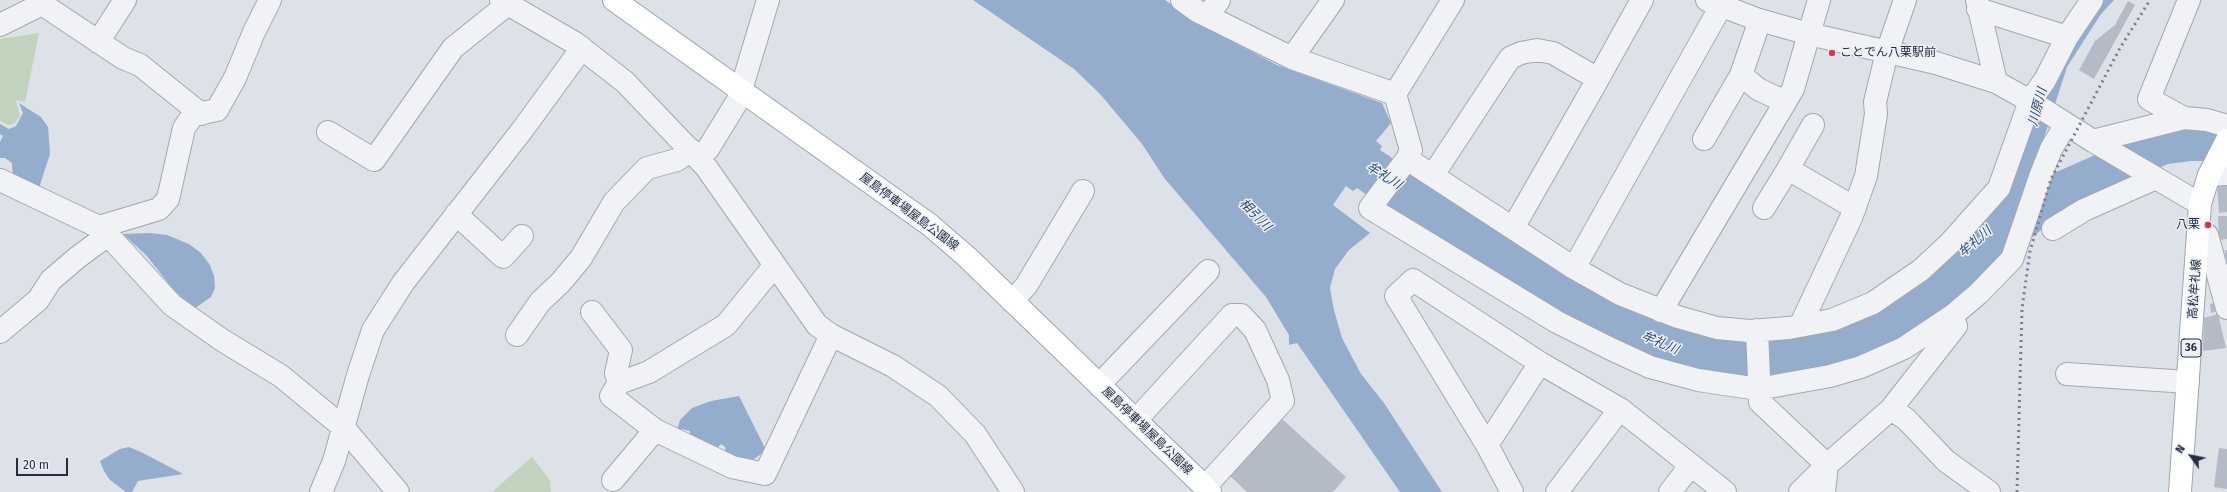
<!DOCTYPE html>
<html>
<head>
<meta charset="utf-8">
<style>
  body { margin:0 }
  #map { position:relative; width:2227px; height:492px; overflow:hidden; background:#dde1e8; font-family:"Fira Sans",sans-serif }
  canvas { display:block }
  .north { position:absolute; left:2171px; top:436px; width:40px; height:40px; -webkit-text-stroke:3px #edf0f6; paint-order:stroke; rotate:303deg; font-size:11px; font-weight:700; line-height:16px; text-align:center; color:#252e40 }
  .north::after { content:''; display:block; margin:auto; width:14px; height:18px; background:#252e40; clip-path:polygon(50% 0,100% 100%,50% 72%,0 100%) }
  .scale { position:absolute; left:16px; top:458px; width:52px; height:18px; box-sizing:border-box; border:2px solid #252e40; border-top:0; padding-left:5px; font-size:12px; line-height:14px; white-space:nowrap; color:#252e40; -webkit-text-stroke:3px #edf0f6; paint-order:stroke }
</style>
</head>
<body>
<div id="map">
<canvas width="2227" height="492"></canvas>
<div class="north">N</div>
<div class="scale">20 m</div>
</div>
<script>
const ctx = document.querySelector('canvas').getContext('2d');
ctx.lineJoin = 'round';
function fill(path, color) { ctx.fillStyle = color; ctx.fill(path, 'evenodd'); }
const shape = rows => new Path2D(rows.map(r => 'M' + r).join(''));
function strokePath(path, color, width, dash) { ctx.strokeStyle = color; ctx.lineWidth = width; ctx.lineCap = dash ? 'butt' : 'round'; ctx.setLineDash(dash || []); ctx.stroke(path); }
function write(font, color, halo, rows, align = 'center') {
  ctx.font = font + ' "Fira Sans","Noto Sans JP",sans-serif'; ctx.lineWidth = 3; ctx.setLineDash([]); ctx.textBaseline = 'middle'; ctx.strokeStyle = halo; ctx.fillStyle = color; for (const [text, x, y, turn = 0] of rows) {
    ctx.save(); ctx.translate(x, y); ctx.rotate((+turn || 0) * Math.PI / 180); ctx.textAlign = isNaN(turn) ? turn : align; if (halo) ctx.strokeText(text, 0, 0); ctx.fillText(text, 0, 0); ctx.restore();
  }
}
fill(shape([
  [39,33,25,102,16,100,20,116,14,124,8,125,0,121,0,39],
  [532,457,550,480,551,492,492,492]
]), '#c2d3bd');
fill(shape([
  [973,0,1165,0,1201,25,1277,65,1382,103,1391,123,1376,141,1382,146,1380,150,1554,266,1774,337,1940,263,2028,125,2100,0,2114,0,2101,14,2067,67,2029,184,2134,138,2182,130,2227,128,2227,161,2191,161,2168,164,2139,176,2046,226,1913,335,1825,371,1764,379,1696,373,1602,341,1380,204,1357,188,1353,191,1346,186,1333,205,1370,233,1349,250,1335,269,1330,288,1334,310,1342,338,1361,374,1384,403,1442,492,1400,492,1297,343,1289,345,1289,335,1266,297,1165,179,1142,144,1100,94,1074,69],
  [19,103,41,117,48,127,50,154,38,191,13,179,12,163,5,158,0,158,0,142,3,136,0,134,0,124,9,129,16,126,23,113],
  [150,233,167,235,189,244,201,253,210,265,214,276,215,288,211,297,194,309,173,289,146,255,123,234],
  [739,396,765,448,761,454,754,459,739,460,726,453,725,447,721,444,716,449,689,438,690,431,682,429,677,431,680,420,692,408,711,401],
  [129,447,141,452,183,474,138,481,132,492,126,492,110,480,104,471,100,461,120,449]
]), '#95adcc');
fill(shape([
  [2128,1,2135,5,2094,79,2079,70,2095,41,2115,25],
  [2217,185,2227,185,2227,212,2219,213],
  [2218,216,2227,216,2227,239,2219,240],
  [2225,250,2227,250,2227,263,2221,264,2220,256,2225,256],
  [2216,303,2217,311,2211,313,2210,304],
  [2218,314,2226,348,2203,351,2204,318],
  [1280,417,1346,477,1333,492,1247,492,1228,474],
  [2219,448,2227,449,2227,489,2214,487]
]), '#b4bac6');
const minor = shape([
  [501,0,575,43,625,82,706,167,817,325,831,335,893,366,938,396,975,434,1013,492],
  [1182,0,1197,11,1292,58,1395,94,1411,150,1407,159,1574,268,1620,294,1678,317,1717,328,1749,331,1789,328,1832,320,1873,303,1921,270,1950,243,1999,188,2030,101,2045,80,2067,37,2092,0],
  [1707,0,1756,19,1809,34,1936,63,1996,82,2030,101,2093,141,2200,204],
  [1977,0,1996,82],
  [1978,9,2067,37],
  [1208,16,1219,0],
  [0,25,42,4,123,58,140,65,201,114],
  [98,42,125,0],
  [1292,58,1333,0],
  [1741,75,1758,89,1781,100,1783,106],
  [1395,94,1453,0],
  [2184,118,2149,99,2189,0],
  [328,132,374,160,453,48,508,4],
  [1704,139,1741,75,1760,20],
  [2093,141,2184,118,2207,120,2227,126],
  [698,157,708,149,738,100,768,0],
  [1407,159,1370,208,1557,322,1611,349,1650,367,1698,380,1758,389,1830,376,1861,367,1904,348,1952,316,1979,293,2012,259,2040,177,2051,149,2066,124],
  [1788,169,1813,125],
  [1433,175,1510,58,1521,53,1537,50,1553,53,1598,79,1642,0],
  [2209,175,2227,174],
  [0,180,99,227,108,235,172,305,222,340,281,376,344,428,398,492],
  [1764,208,1788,169,1855,208],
  [456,214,503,257,522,236],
  [99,227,159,209,168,199,184,128,193,115,217,110,235,78,254,32,270,0],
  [1513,228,1598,79],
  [2053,229,2084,210,2156,178],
  [2199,230,2207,235,2227,308],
  [1574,268,1721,6],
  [1012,301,1026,286,1083,191],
  [1661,311,1793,89,1819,0],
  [592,312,621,350,616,373,619,383],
  [1800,326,1851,218,1866,176,1876,114,1875,102,1887,52,1905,0],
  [1757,330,1760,402,1827,465,1824,492],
  [0,332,38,300,51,280,78,257,108,235],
  [517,335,540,302,561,282,581,258,614,202,647,168,677,160,691,150],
  [2067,374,2188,382],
  [1099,385,1208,271],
  [1891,409,1906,419,1946,461,1989,492],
  [1136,420,1232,315,1241,315,1255,330,1278,380,1283,401,1205,487],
  [655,430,611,396,619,383,649,372,726,325,774,266],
  [1487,445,1540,363],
  [613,480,655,430,732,467,765,474,831,335],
  [321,492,334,461,358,375,373,330,403,283,523,129,582,48],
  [1512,492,1487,445,1396,296,1413,280,1540,363,1620,409,1725,492],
  [1557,492,1620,409],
  [1670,492,1691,465],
  [1800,492,1827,465,1891,409,1956,326,1952,316]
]);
const major = shape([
  [614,0,930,225,967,257,1210,492],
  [2180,492,2200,204,2209,175,2227,140]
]);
strokePath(minor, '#a2a8b2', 24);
strokePath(major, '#9ba5b5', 24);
strokePath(minor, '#f0f2f6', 22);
strokePath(major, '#fff', 22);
strokePath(shape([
  [2017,492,2022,309,2030,251,2051,179,2120,48,2150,0]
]), '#757f93', 3, [2, 4]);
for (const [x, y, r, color] of [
  [1832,53,4,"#d93648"],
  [2208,225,4,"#d93648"]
]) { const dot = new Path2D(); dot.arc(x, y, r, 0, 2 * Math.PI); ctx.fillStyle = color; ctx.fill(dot); strokePath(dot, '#edf0f6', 1.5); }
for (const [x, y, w] of [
  [2191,348,20]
]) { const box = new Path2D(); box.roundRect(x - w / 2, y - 9, w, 18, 3); ctx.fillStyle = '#edf0f6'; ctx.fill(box); strokePath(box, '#252e40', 1); }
write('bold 11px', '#252e40', null, [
  ["36",2191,348]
]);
write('12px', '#252e40', '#edf0f6', [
  ["ことでん八栗駅前",1840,53],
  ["八栗",2200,225,"right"]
], 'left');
write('12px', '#252e40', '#edf0f6', [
  ["屋島停車場屋島公園線",909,212,37],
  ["高松牟礼線",2195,289,-86],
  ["屋島停車場屋島公園線",1147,431,44]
]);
write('italic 13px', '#2c4b77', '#edf0f6', [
  ["川原川",2038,107,-75],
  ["牟礼川",1384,176,32],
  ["相引川",1255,215,45],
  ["牟礼川",1975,242,-41],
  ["牟礼川",1660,343,23]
]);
</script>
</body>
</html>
